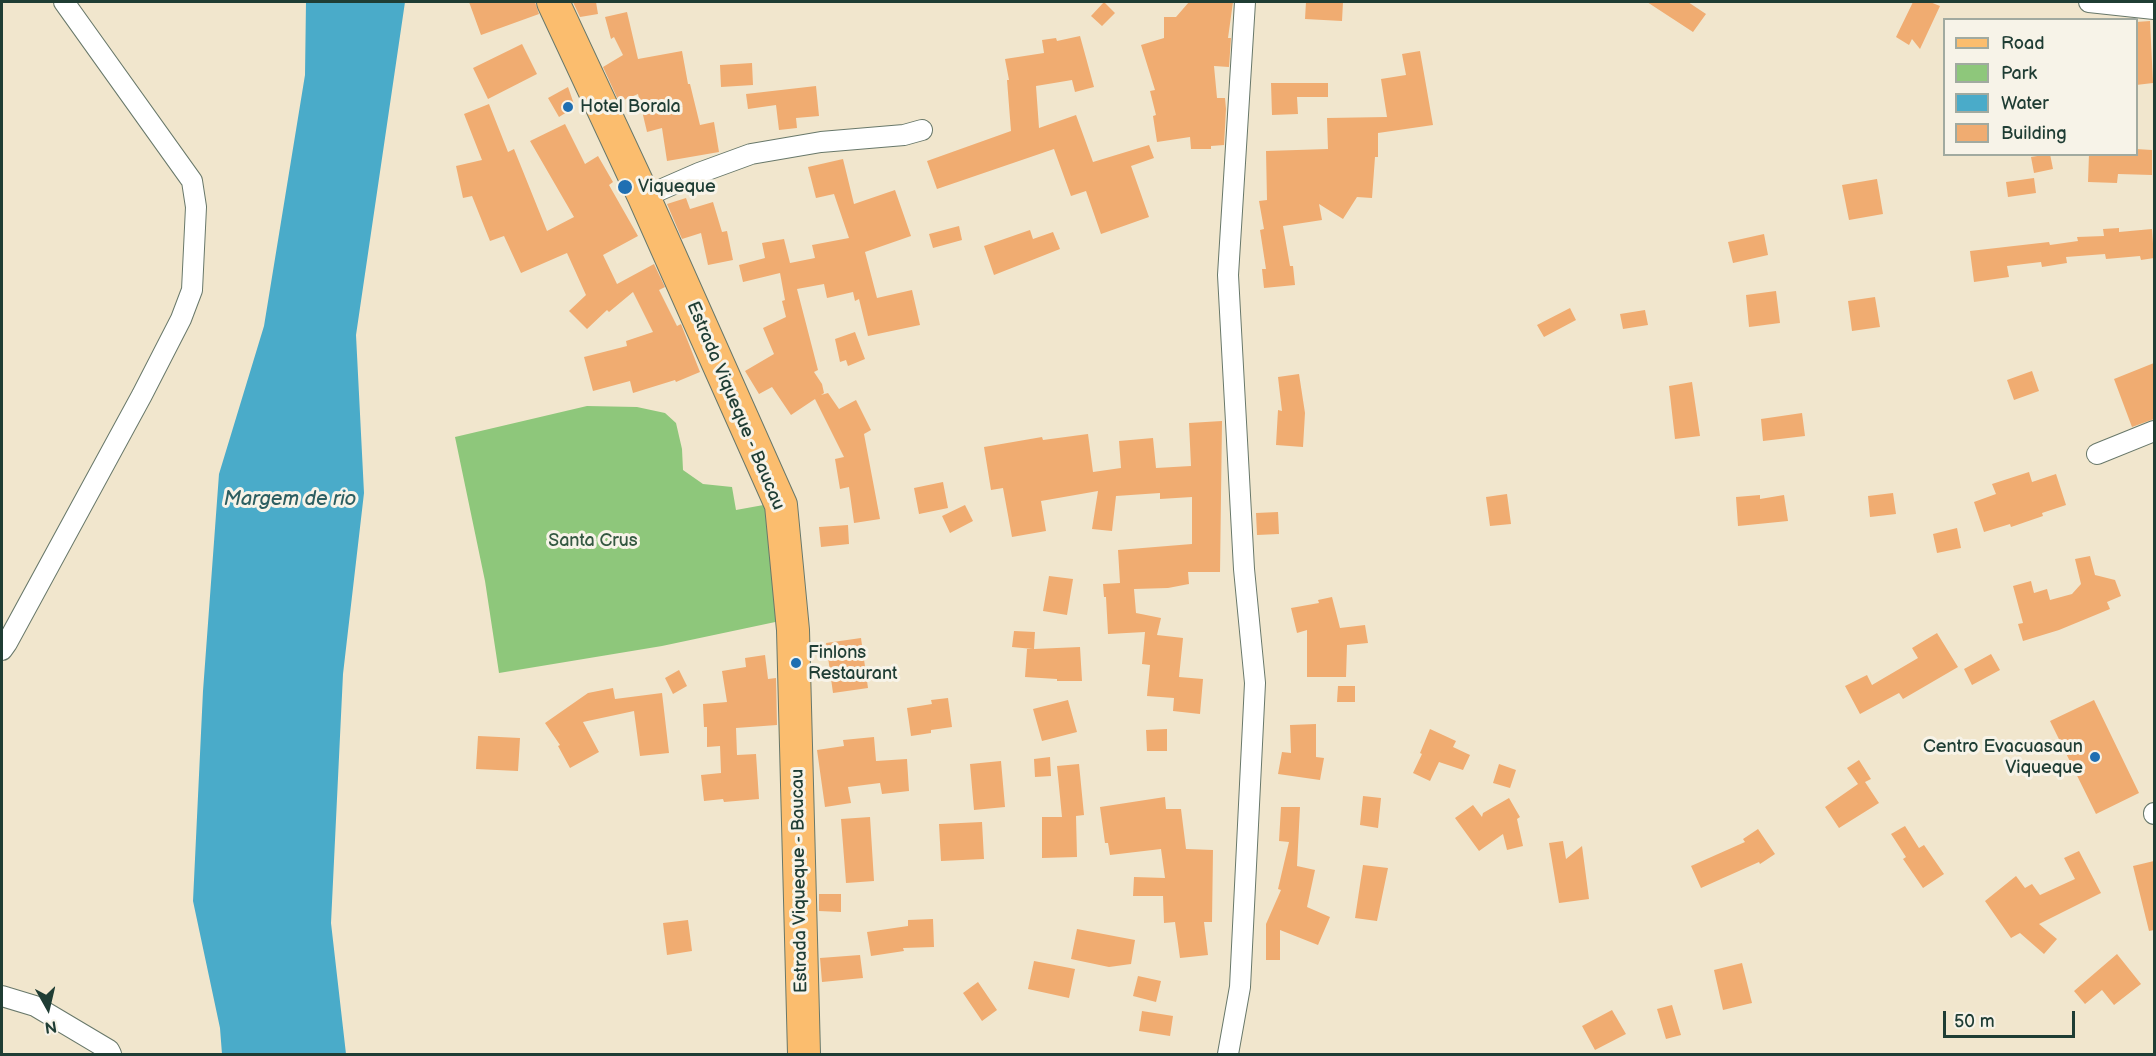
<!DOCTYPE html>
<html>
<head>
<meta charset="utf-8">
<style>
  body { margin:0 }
  #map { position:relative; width:2156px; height:1056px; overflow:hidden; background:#f1e6cd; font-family:"Balsamiq Sans",sans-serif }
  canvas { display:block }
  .frame { position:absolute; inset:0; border:3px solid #1f3d34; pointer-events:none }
  .legend { position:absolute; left:1943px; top:18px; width:195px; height:138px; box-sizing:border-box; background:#f7f3e8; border:2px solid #a1aaa0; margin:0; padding:8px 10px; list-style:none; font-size:18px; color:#1f3d34 }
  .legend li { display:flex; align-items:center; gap:12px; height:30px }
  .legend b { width:30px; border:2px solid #a1aaa0 }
  .north { position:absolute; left:18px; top:978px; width:60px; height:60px; -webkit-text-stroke:4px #f7f3e8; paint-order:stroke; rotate:172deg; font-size:16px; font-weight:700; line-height:24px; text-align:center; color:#1f3d34 }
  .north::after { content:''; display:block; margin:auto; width:21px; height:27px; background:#1f3d34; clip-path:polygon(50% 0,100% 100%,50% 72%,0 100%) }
  .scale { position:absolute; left:1943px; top:1011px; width:132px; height:27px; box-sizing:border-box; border:3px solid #1f3d34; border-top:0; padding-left:8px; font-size:18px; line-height:21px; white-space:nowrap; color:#1f3d34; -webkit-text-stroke:4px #f7f3e8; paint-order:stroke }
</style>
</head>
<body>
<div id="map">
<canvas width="2156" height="1056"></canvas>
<div class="frame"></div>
<ul class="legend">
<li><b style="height:8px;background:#fbbd6e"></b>Road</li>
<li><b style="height:16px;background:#8ec77b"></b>Park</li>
<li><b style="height:16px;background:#4aabc9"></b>Water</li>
<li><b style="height:16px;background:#f0ac71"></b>Building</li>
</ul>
<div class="north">N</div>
<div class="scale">50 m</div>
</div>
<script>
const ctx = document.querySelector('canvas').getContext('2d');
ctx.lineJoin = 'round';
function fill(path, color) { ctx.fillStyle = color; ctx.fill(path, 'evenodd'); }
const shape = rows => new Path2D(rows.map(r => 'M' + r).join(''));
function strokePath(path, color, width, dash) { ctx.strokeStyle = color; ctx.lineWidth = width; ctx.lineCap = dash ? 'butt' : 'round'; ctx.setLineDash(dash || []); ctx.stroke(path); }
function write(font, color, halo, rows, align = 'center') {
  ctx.font = font + ' "Balsamiq Sans",sans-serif'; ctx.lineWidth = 6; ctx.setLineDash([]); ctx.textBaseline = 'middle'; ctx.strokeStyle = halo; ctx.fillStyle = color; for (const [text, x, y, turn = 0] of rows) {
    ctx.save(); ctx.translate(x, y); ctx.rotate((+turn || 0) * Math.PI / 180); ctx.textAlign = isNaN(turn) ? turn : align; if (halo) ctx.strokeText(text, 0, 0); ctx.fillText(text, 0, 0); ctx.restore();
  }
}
fill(shape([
  [587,406,637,407,665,413,676,423,682,449,683,470,703,484,732,487,736,510,769,504,780,621,662,646,499,673,485,581,455,437]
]), '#8ec77b');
fill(shape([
  [306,2,405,2,356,335,364,493,343,674,331,923,346,1054,222,1054,220,1028,193,901,203,691,219,474,264,326,305,75]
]), '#4aabc9');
fill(shape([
  [469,2,535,2,539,14,481,35],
  [573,2,596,2,598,14,580,17],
  [1104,2,1115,13,1102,26,1091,16],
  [1189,2,1233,2,1228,38,1231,38,1229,67,1214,66,1217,98,1225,98,1226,109,1224,145,1211,146,1211,149,1191,149,1190,137,1157,142,1153,116,1156,115,1150,91,1155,90,1141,45,1164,38,1164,17,1176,17],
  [1306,2,1343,2,1342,21,1305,19],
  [1647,2,1688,2,1706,14,1693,32],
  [1913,2,1930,2,1940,6,1920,49,1912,39,1909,45,1896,37],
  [627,12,638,59,682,51,688,84,690,84,700,125,714,122,719,152,667,161,662,128,647,132,638,94,619,102,603,67,623,55,614,37,611,39,605,17],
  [2150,21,2153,83,2136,85,2136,22],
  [1080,36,1094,87,1075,92,1072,80,1036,86,1039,128,1076,115,1093,162,1149,145,1154,158,1131,166,1149,217,1101,234,1086,191,1071,196,1054,149,937,189,927,161,1011,131,1007,80,1009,80,1005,59,1044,53,1042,40,1056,38,1057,41],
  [522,44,537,74,488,99,473,68],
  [1420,51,1433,125,1378,133,1378,157,1375,157,1372,198,1357,197,1343,219,1319,204,1322,220,1283,226,1290,266,1293,266,1295,285,1264,288,1262,269,1266,269,1260,230,1264,229,1259,201,1267,200,1266,151,1328,149,1327,118,1387,117,1381,79,1406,75,1402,54],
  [752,63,753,85,721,87,720,65],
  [1271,83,1328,83,1328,97,1297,97,1298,114,1272,115],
  [816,86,819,116,796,118,797,128,779,130,776,105,748,109,746,94],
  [568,87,575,107,559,117,548,98],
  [489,104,508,152,514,149,547,231,574,217,530,141,565,124,585,164,598,156,613,182,609,185,638,236,603,255,617,284,654,264,665,287,659,290,677,326,681,324,700,372,676,382,675,380,633,393,630,381,593,391,584,357,627,346,626,341,653,332,633,292,609,312,607,310,587,329,569,311,586,295,567,253,521,273,504,236,490,241,472,196,463,198,456,166,482,160,464,114],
  [2136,149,2152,150,2152,175,2118,174,2117,183,2088,182,2089,154,2136,154],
  [2050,154,2053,169,2034,173,2031,157],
  [843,159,854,204,895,190,911,236,865,252,877,298,912,290,920,325,868,336,859,299,855,301,853,292,827,298,824,284,797,289,818,370,814,372,822,384,824,393,821,395,828,393,839,409,856,400,871,430,864,434,880,519,854,523,849,487,840,489,835,459,844,457,815,399,791,415,772,387,759,394,745,371,774,354,763,328,786,317,782,301,785,300,780,273,743,282,739,265,765,258,762,243,784,239,790,263,815,258,812,245,849,238,834,194,816,198,808,167],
  [2034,178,2036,193,2008,197,2006,182],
  [1877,179,1883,214,1849,220,1842,185],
  [686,198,690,209,713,202,722,232,727,231,733,260,708,265,701,233,682,239,667,204],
  [959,226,962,240,933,248,929,234],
  [2119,228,2119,232,2152,229,2154,258,2141,260,2140,256,2106,259,2105,254,2066,257,2067,263,2042,267,2041,262,2007,266,2009,277,1974,282,1970,251,2049,242,2050,245,2078,241,2077,237,2104,236,2103,229],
  [1030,230,1033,239,1053,232,1060,249,994,275,984,246],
  [1764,234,1768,255,1733,263,1728,242],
  [1776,291,1780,323,1749,327,1746,295],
  [1875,297,1880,327,1852,331,1848,301],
  [1570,308,1576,320,1544,337,1537,325],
  [1645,310,1648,325,1623,329,1620,314],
  [855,332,865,359,848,366,846,360,840,362,835,339],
  [2154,363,2154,419,2132,427,2114,379],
  [2032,371,2039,391,2014,400,2007,380],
  [1299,374,1305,413,1303,447,1276,445,1278,410,1282,411,1278,377],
  [1692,382,1700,436,1675,439,1669,386],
  [1802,413,1805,436,1763,441,1761,419],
  [1222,421,1220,572,1188,572,1189,584,1168,588,1134,589,1136,613,1161,618,1157,635,1183,638,1179,677,1203,679,1200,714,1173,711,1174,698,1147,696,1150,665,1142,664,1145,632,1108,634,1106,597,1104,597,1103,584,1120,583,1118,550,1192,544,1192,497,1160,499,1160,493,1116,496,1112,531,1092,529,1098,491,1041,501,1046,531,1012,537,1003,488,991,490,984,447,1042,437,1043,440,1088,434,1093,472,1121,468,1119,441,1153,438,1156,468,1191,466,1189,423],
  [2029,472,2032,482,2056,474,2066,505,2042,513,2043,516,2011,527,2010,524,1984,532,1974,502,1996,494,1992,484],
  [943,482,948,508,919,514,914,488],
  [1893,493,1896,514,1870,517,1868,496],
  [1507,494,1511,524,1490,526,1486,497],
  [1760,495,1760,499,1784,495,1788,521,1738,526,1736,497],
  [965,505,973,521,950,533,942,516],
  [1278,512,1279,534,1257,535,1256,513],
  [848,525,849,544,821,547,819,527],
  [1957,528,1961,548,1937,553,1933,534],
  [2090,556,2095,575,2115,580,2121,596,2107,602,2110,609,2059,630,2023,641,2018,624,2023,623,2013,586,2031,581,2034,593,2047,589,2050,600,2072,594,2081,584,2075,559],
  [1049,576,1073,579,1067,615,1043,611],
  [1332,597,1340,628,1365,625,1368,643,1347,645,1346,677,1307,677,1307,630,1297,633,1291,608,1319,603,1318,600],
  [1014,631,1035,632,1034,649,1080,647,1082,681,1057,681,1057,679,1025,677,1027,649,1033,649,1012,647],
  [1937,633,1958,667,1903,699,1899,693,1860,714,1845,686,1867,675,1872,685,1918,658,1912,648],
  [861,638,868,688,833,693,826,643],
  [1991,654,2000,670,1972,685,1964,669],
  [765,655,768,679,776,678,777,725,736,728,737,755,756,754,759,799,724,802,723,799,704,801,701,775,721,773,720,746,707,747,707,727,704,727,703,704,727,702,722,671,746,667,745,658],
  [679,670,687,686,673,694,665,678],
  [1338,686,1355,686,1355,702,1337,702],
  [613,688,615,699,662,693,669,753,640,756,634,711,583,722,599,752,570,768,558,746,560,745,545,723,588,693],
  [948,698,952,727,931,730,931,733,911,736,907,708,932,704,931,700],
  [1068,700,1077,732,1042,741,1033,709],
  [2094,700,2139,793,2096,814,2050,721],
  [1316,724,1316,757,1324,758,1320,780,1278,774,1282,752,1291,753,1290,725],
  [1167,729,1167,751,1147,751,1146,730],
  [1430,729,1456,741,1453,747,1470,755,1463,770,1439,762,1430,781,1413,773,1422,754,1420,753],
  [478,736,520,738,518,771,476,769],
  [874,737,876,761,907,759,909,791,882,794,880,783,848,787,851,803,825,807,817,750,844,746,843,740],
  [1050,757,1051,776,1035,777,1034,759],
  [1859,760,1871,779,1865,782,1879,803,1839,828,1825,807,1858,784,1847,768],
  [1001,761,1005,807,974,810,970,764],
  [1079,764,1084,815,1076,816,1077,857,1042,858,1042,817,1062,817,1057,766],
  [1499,764,1516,770,1510,788,1493,783],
  [1363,796,1381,798,1378,828,1360,825],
  [1165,797,1166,809,1181,809,1186,849,1213,850,1212,922,1204,922,1208,955,1180,958,1175,922,1164,923,1163,896,1133,896,1134,877,1165,878,1161,849,1110,855,1108,843,1105,843,1100,807],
  [1509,798,1520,817,1517,819,1523,846,1507,850,1503,834,1479,851,1455,818,1473,805,1482,817,1483,813],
  [1281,807,1300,807,1297,866,1315,870,1307,907,1330,917,1318,945,1280,930,1280,960,1266,960,1266,924,1281,890,1278,889,1289,842,1279,841],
  [870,817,874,881,846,883,841,819],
  [982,822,984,859,941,861,939,824],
  [1905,826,1919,848,1924,845,1944,874,1923,888,1903,859,1906,857,1891,834],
  [1758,829,1775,854,1760,864,1759,862,1701,888,1691,866,1745,842,1743,839],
  [1563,841,1566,859,1582,846,1589,899,1559,903,1549,843],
  [2079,851,2101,893,2039,924,2057,939,2044,954,2020,933,2011,938,1985,901,2016,876,2025,888,2032,884,2040,895,2075,879,2064,858],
  [2154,861,2154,930,2149,931,2133,866],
  [1363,865,1388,868,1377,921,1355,918],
  [819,894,841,894,841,912,819,911],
  [933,919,934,947,903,948,904,951,871,956,867,932,908,926,908,920],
  [688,920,692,951,667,955,663,923],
  [1077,929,1135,940,1131,964,1109,967,1071,959],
  [2117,954,2141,984,2114,1005,2102,990,2085,1004,2074,991],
  [860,955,863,978,822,982,820,958],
  [1034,961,1075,969,1069,998,1028,989],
  [1742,963,1752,1003,1723,1010,1714,970],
  [1138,976,1161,981,1156,1002,1133,996],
  [978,982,997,1010,982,1021,963,993],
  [1672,1005,1681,1035,1666,1039,1657,1009],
  [1612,1010,1626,1034,1595,1050,1582,1026],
  [1142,1011,1173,1016,1170,1036,1139,1031]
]), '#f0ac71');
const street = shape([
  [2089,2,2154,9],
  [644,197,699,173,751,154,821,142,904,135,922,130],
  [2097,454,2154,431],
  [2,650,7,643,142,395,181,319,192,290,196,207,192,181,64,2],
  [2154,813,2154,814],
  [2,996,35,1006,109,1050,111,1054],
  [1228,1054,1240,987,1255,683,1244,569,1228,275,1245,2]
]);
const primary = shape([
  [553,2,644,197,781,505,793,630,804,1054]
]);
strokePath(street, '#68786a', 22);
strokePath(primary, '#68786a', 34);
strokePath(street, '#fff', 20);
strokePath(primary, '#fbbd6e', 32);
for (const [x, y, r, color] of [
  [568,107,6,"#1f6fb2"],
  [625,187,8,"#1f6fb2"],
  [796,663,6,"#1f6fb2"],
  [2095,757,6,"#1f6fb2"]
]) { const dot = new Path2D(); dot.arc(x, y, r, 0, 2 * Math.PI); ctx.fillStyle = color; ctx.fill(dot); strokePath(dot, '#f7f3e8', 2); }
write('18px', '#1f3d34', '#f7f3e8', [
  ["Hotel Borala",580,107],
  ["Viqueque",638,187],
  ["Finlons",808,653],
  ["Restaurant",808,674],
  ["Centro Evacuasaun",2083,747,"right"],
  ["Viqueque",2083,768,"right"]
], 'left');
write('18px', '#1f3d34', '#f7f3e8', [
  ["Estrada Viqueque - Baucau",735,406,67],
  ["Estrada Viqueque - Baucau",800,881,-91]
]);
write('18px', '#355942', '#f7f3e8', [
  ["Santa Crus",593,541]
]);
write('italic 20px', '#2c5e61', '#f7f3e8', [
  ["Margem de rio",290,500]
]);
</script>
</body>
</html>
